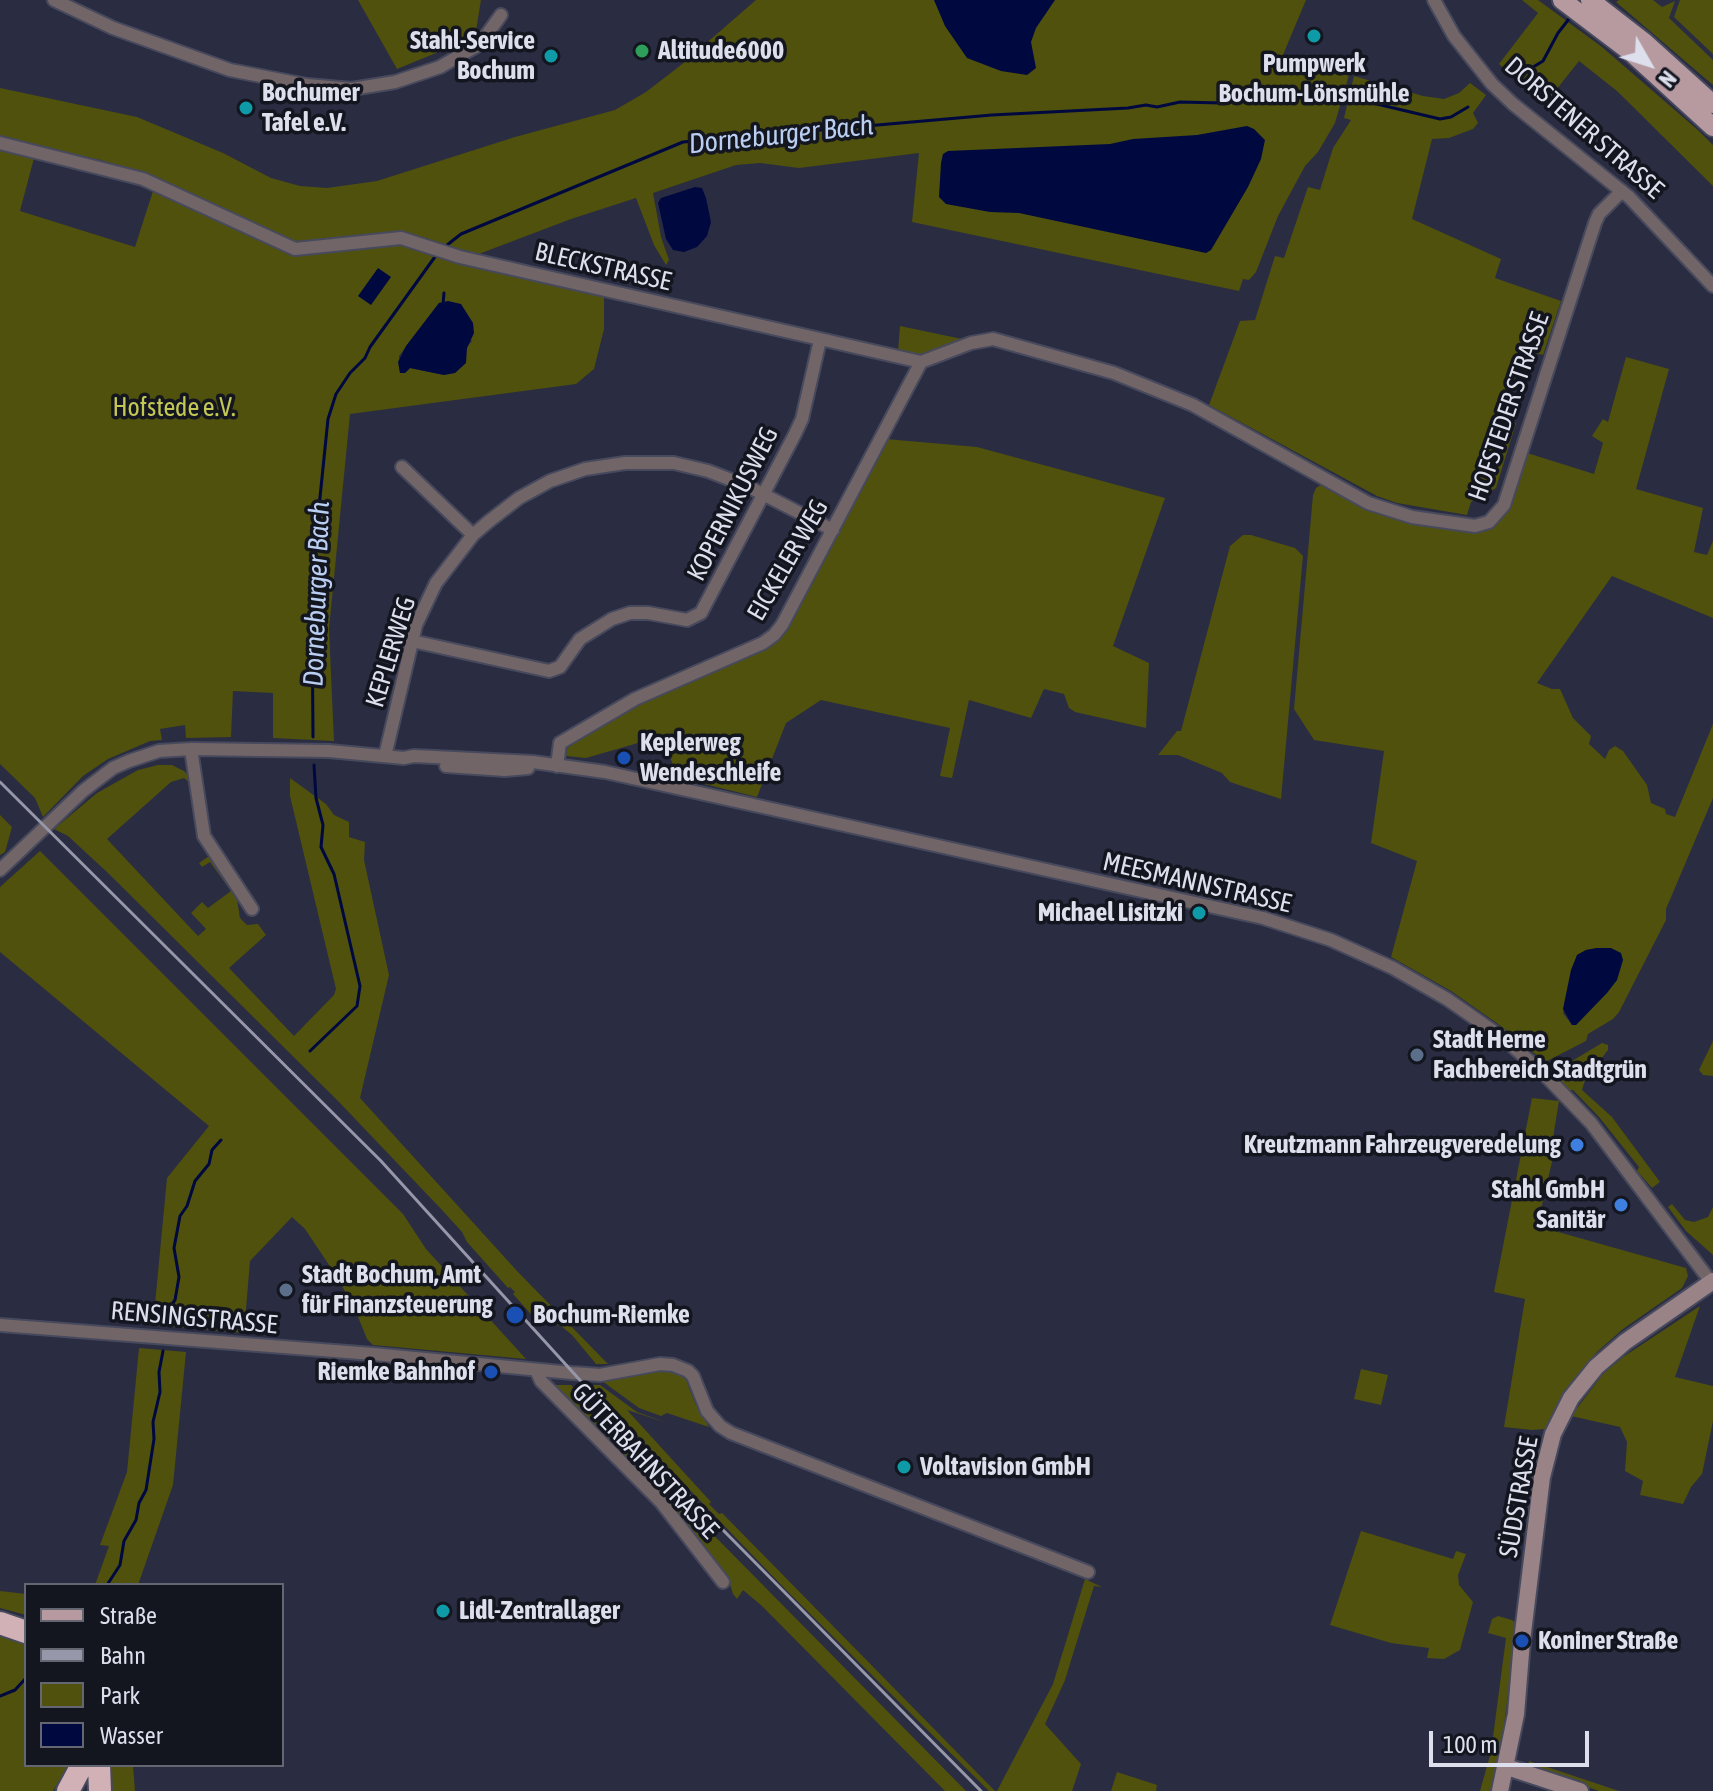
<!DOCTYPE html>
<html>
<head>
<meta charset="utf-8">
<style>
  body { margin:0 }
  #map { position:relative; width:1713px; height:1791px; overflow:hidden; background:#2a2c42; font-family:"Asap Condensed",sans-serif }
  canvas { display:block }
  .legend { position:absolute; left:24px; top:1583px; width:260px; height:184px; box-sizing:border-box; background:#14161f; border:2px solid #646671; margin:0; padding:10px 14px; list-style:none; font-size:24px; color:#dddfed }
  .legend li { display:flex; align-items:center; gap:16px; height:40px }
  .legend b { width:40px; border:2px solid #646671 }
  .north { position:absolute; left:1609px; top:24px; width:80px; height:80px; -webkit-text-stroke:6px #14161f; paint-order:stroke; rotate:129deg; font-size:22px; font-weight:700; line-height:32px; text-align:center; color:#dddfed }
  .north::after { content:''; display:block; margin:auto; width:28px; height:36px; background:#dddfed; clip-path:polygon(50% 0,100% 100%,50% 72%,0 100%) }
  .scale { position:absolute; left:1429px; top:1731px; width:160px; height:36px; box-sizing:border-box; border:4px solid #dddfed; border-top:0; padding-left:10px; font-size:24px; line-height:28px; white-space:nowrap; color:#dddfed; -webkit-text-stroke:6px #14161f; paint-order:stroke }
</style>
</head>
<body>
<div id="map">
<canvas width="1713" height="1791"></canvas>
<ul class="legend">
<li><b style="height:10px;background:#b69aa0"></b>Straße</li>
<li><b style="height:10px;background:#9698a9"></b>Bahn</li>
<li><b style="height:22px;background:#4f510c"></b>Park</li>
<li><b style="height:22px;background:#000840"></b>Wasser</li>
</ul>
<div class="north">N</div>
<div class="scale">100 m</div>
</div>
<script>
const ctx = document.querySelector('canvas').getContext('2d');
ctx.lineJoin = 'round';
function fill(path, color) { ctx.fillStyle = color; ctx.fill(path, 'evenodd'); }
const shape = rows => new Path2D(rows.map(r => 'M' + r).join(''));
function strokePath(path, color, width, dash) { ctx.strokeStyle = color; ctx.lineWidth = width; ctx.lineCap = dash ? 'butt' : 'round'; ctx.setLineDash(dash || []); ctx.stroke(path); }
function write(font, color, halo, rows, align = 'center') {
  ctx.font = font + ' "Asap Condensed",sans-serif'; ctx.lineWidth = 7; ctx.setLineDash([]); ctx.textBaseline = 'middle'; ctx.strokeStyle = halo; ctx.fillStyle = color; for (const [text, x, y, turn = 0] of rows) {
    ctx.save(); ctx.translate(x, y); ctx.rotate((+turn || 0) * Math.PI / 180); ctx.textAlign = isNaN(turn) ? turn : align; if (halo) ctx.strokeText(text, 0, 0); ctx.fillText(text, 0, 0); ctx.restore();
  }
}
fill(shape([
  [358,0,481,0,475,37,397,69],
  [756,0,1306,0,1275,74,1323,72,1349,75,1335,123,1318,152,1305,166,1278,216,1256,272,1249,280,1243,279,1239,291,912,222,919,153,799,168,760,163,736,165,653,193,661,237,669,260,666,265,654,245,636,198,571,219,463,260,604,296,604,329,594,369,576,384,350,414,329,629,334,741,273,738,273,693,233,691,231,737,186,738,185,725,160,729,162,740,150,741,108,759,83,776,43,817,35,798,0,764,0,150,34,158,20,211,135,247,153,191,201,212,144,176,101,160,35,147,0,136,0,88,137,117,223,153,271,178,300,186,327,188,377,181,515,137,615,110,646,92,681,65],
  [439,303,472,341,444,375,410,368,405,373,400,373,399,356],
  [1522,0,1538,0,1602,47,1699,131,1713,145,1713,186,1617,91,1579,61,1545,104,1499,64,1538,13],
  [1619,0,1653,0,1662,7,1675,1,1669,18,1713,60,1713,85,1616,2],
  [1680,0,1713,0,1713,54,1674,17],
  [1354,76,1423,96,1444,99,1459,93,1470,83,1486,95,1473,113,1478,123,1473,129,1449,138,1432,139,1412,219,1501,259,1495,278,1561,301,1543,355,1519,349,1498,417,1516,423,1496,488,1471,502,1467,515,1397,503,1377,496,1209,405,1240,321,1255,320,1275,256,1284,258,1308,187,1320,190,1333,148,1351,120,1344,118],
  [900,326,962,339,962,341,921,355,898,352],
  [1626,357,1669,369,1636,489,1703,508,1694,552,1707,555,1713,541,1713,618,1612,576,1537,683,1552,689,1560,689,1573,718,1591,736,1589,744,1605,759,1609,750,1615,746,1623,751,1647,785,1651,803,1665,809,1666,814,1675,817,1713,724,1713,798,1666,909,1666,920,1619,1012,1613,1019,1588,1034,1586,1041,1545,1062,1498,1024,1451,991,1391,957,1417,861,1371,843,1384,751,1314,740,1294,709,1313,495,1316,488,1322,484,1366,504,1482,530,1492,528,1500,520,1508,506,1524,452,1594,474,1603,443,1592,436,1603,419,1608,422],
  [1597,948,1617,980,1576,1025,1572,1025,1563,1013,1577,955,1586,950],
  [886,439,977,447,1165,498,1113,646,1149,663,1146,728,1075,712,1069,708,1064,694,1044,689,1031,718,969,700,952,778,940,776,950,728,821,700,786,723,757,797,692,781,693,777,683,774,681,778,676,777,670,756,654,744,638,743,586,758,566,756,568,743,629,707,768,644],
  [1243,535,1251,535,1295,548,1303,556,1281,799,1230,782,1222,773,1178,755,1158,755,1177,731,1181,731,1230,546],
  [158,765,172,765,184,771,190,777,190,783,184,778,171,782,107,839,198,936,206,929,191,913,202,902,208,908,231,891,210,862,202,867,199,863,209,856,236,893,240,918,247,925,258,924,266,935,229,968,294,1036,334,995,336,989,290,796,290,778,326,804,334,815,349,822,349,837,365,842,364,860,389,975,360,1098,518,1272,608,1364,596,1364,572,1335,561,1326,537,1321,513,1294,515,1292,510,1287,508,1288,467,1242,462,1232,442,1210,338,1101,108,873,68,836,54,829,97,793,138,770],
  [0,815,12,827,5,852,0,855],
  [40,851,403,1214,426,1249,526,1359,373,1345,367,1339,354,1307,335,1274,305,1229,292,1217,250,1261,244,1333,153,1325,167,1178,209,1126,0,952,0,887],
  [1713,1041,1713,1076,1703,1075,1699,1070],
  [1602,1043,1608,1045,1608,1050,1585,1080,1582,1090,1612,1117,1660,1182,1652,1188,1637,1171,1639,1167,1599,1117,1573,1090,1569,1090,1556,1077,1557,1070],
  [1532,1098,1559,1101,1552,1144,1555,1149,1537,1226,1686,1268,1688,1276,1682,1288,1623,1329,1597,1352,1573,1381,1546,1429,1532,1430,1504,1427,1525,1299,1494,1292],
  [1672,1204,1685,1220,1694,1222,1708,1217,1713,1207,1713,1255,1686,1231,1668,1207],
  [1700,1306,1675,1377,1713,1386,1713,1421,1702,1474,1691,1487,1683,1504,1640,1495,1643,1481,1625,1471,1627,1442,1620,1427,1571,1416,1603,1374,1623,1357],
  [139,1348,186,1352,173,1485,138,1585,95,1585,109,1546,100,1545,127,1472],
  [1361,1369,1388,1375,1381,1405,1354,1399],
  [668,1370,680,1374,686,1380,695,1403,709,1427,667,1413,661,1416,639,1408,602,1381],
  [553,1385,571,1385,617,1437,966,1791,945,1791,762,1606,743,1590,737,1599,733,1594,728,1578,689,1531,667,1500],
  [589,1385,600,1385,637,1412,668,1423,627,1410,711,1502,709,1504,719,1514,722,1513,726,1517,995,1791,989,1791,786,1590],
  [1361,1531,1453,1559,1456,1551,1466,1554,1458,1575,1459,1585,1473,1602,1460,1650,1444,1659,1427,1658,1429,1648,1391,1643,1330,1625],
  [1085,1579,1102,1587,1094,1586,1065,1680,1045,1724,1081,1764,1072,1791,997,1791,1053,1684],
  [0,1591,26,1594,26,1615,0,1608],
  [1498,1616,1512,1620,1517,1624,1499,1765,1490,1791,1480,1791,1491,1752,1506,1638,1488,1633,1492,1619],
  [0,1634,26,1644,26,1765,69,1765,53,1791,0,1791],
  [1529,1761,1619,1791,1599,1791,1538,1770,1528,1766],
  [105,1765,133,1765,135,1791,106,1791],
  [1117,1772,1157,1785,1156,1791,1111,1791]
]), '#4f510c');
fill(shape([
  [934,0,1055,0,1036,28,1031,42,1036,68,1027,75,1001,71,967,58,945,26],
  [1247,126,1254,129,1265,140,1261,159,1248,187,1211,250,1206,253,1019,213,990,212,946,204,939,197,941,163,943,154,948,151,1110,144,1133,139,1197,135],
  [695,187,702,188,706,198,711,222,707,236,697,247,684,252,673,250,666,239,658,203,661,198],
  [378,268,391,277,371,305,358,296],
  [448,301,461,304,473,323,474,333,467,348,466,363,455,373,444,375,410,368,405,373,400,373,398,362,406,346,439,303],
  [1597,948,1611,948,1621,953,1623,960,1617,980,1607,993,1576,1025,1572,1025,1563,1009,1571,970,1577,955,1586,950]
]), '#000840');
strokePath(shape([
  [1515,78,1543,61,1558,33,1572,15],
  [442,249,461,234,683,142,992,115,1128,108,1146,105,1157,107,1180,102,1222,103,1237,98,1311,92,1343,96,1440,119,1451,117,1468,107],
  [443,304,444,293],
  [313,737,312,609,316,574,315,554,320,538,319,507,328,419,336,394,350,373,365,358,370,347,437,254],
  [310,1051,357,1006,360,986,334,874,321,847,323,825,316,798,314,765],
  [165,1325,169,1308,175,1300,179,1277,174,1248,180,1216,187,1206,195,1181,209,1164,212,1150,221,1140],
  [107,1585,120,1565,124,1541,136,1520,139,1503,146,1490,154,1439,153,1422,160,1392,159,1372,163,1351],
  [0,1696,15,1690,26,1678]
]), '#000840', 3);
const street = shape([
  [54,0,113,28,230,70,307,85,352,89,395,82,440,67,480,44,501,15],
  [1434,0,1454,36,1492,84,1513,104,1629,197,1713,286],
  [0,143,143,179,295,249,401,238,460,257,921,362,971,343,993,339,1114,373,1193,405,1368,503,1412,517,1475,526,1489,522,1504,505,1595,223,1599,214,1622,191],
  [402,467,473,535],
  [412,641,549,671,560,667,580,639,612,619,630,613,648,613,687,620,701,613,795,434,802,419,820,340],
  [191,749,204,836,252,909],
  [385,756,416,625,436,583,473,535,488,522,519,498,550,481,585,469,625,463,674,463,708,471,747,486,833,530],
  [446,766,505,770,528,768],
  [557,766,560,743,635,699,763,643,774,635,782,625,921,362],
  [0,870,83,791,113,768,129,761,159,751,191,749,329,751,404,758,414,756,533,762,605,772,1263,918,1331,940,1393,968,1447,999,1503,1038,1543,1073,1591,1123,1711,1282],
  [0,1325,373,1354,572,1373,600,1375,660,1364,673,1365,688,1371,693,1376,707,1411,720,1426,731,1433,1088,1572],
  [536,1370,541,1381,661,1502,723,1582]
]);
const secondary = shape([
  [1507,1767,1580,1791],
  [1500,1791,1516,1714,1522,1641,1542,1477,1553,1434,1571,1398,1596,1367,1625,1342,1713,1281]
]);
const primary = shape([
  [1562,0,1632,53,1713,127],
  [1590,0,1643,41,1713,104]
]);
const highway = shape([
  [0,1623,26,1632],
  [99,1765,100,1791],
  [68,1791,82,1765]
]);
strokePath(street, '#47495d', 16);
strokePath(secondary, '#47495d', 20);
strokePath(primary, '#47495d', 22);
strokePath(highway, '#47495d', 26);
strokePath(street, '#726567', 12);
strokePath(secondary, '#998387', 16);
strokePath(primary, '#b69aa0', 18);
strokePath(highway, '#d1b0b6', 22);
strokePath(shape([
  [0,782,381,1161,637,1443,981,1791]
]), '#9698a9', 3);
for (const [x, y, r, color] of [
  [1314,36,8,"#0f9aa8"],
  [642,51,8,"#2e9e5b"],
  [551,56,8,"#0f9aa8"],
  [246,108,8,"#0f9aa8"],
  [624,758,8,"#1a4fb4"],
  [1199,913,8,"#0f9aa8"],
  [1417,1055,8,"#5c6f8a"],
  [1577,1145,8,"#3f7fe0"],
  [1621,1205,8,"#3f7fe0"],
  [286,1290,8,"#5c6f8a"],
  [515,1315,10,"#1a4fb4"],
  [491,1372,8,"#1a4fb4"],
  [904,1467,8,"#0f9aa8"],
  [443,1611,8,"#0f9aa8"],
  [1522,1641,8,"#1a4fb4"]
]) { const dot = new Path2D(); dot.arc(x, y, r, 0, 2 * Math.PI); ctx.fillStyle = color; ctx.fill(dot); strokePath(dot, '#14161f', 3); }
write('bold 26px', '#dddfed', '#14161f', [
  ["Stahl-Service",535,41,"right"],
  ["Bochum",535,71,"right"],
  ["Altitude6000",658,51],
  ["Pumpwerk",1314,64,"center"],
  ["Bochum-Lönsmühle",1314,94,"center"],
  ["Bochumer",262,93],
  ["Tafel e.V.",262,123],
  ["Keplerweg",640,743],
  ["Wendeschleife",640,773],
  ["Michael Lisitzki",1183,913,"right"],
  ["Stadt Herne",1433,1040],
  ["Fachbereich Stadtgrün",1433,1070],
  ["Kreutzmann Fahrzeugveredelung",1561,1145,"right"],
  ["Stahl GmbH",1605,1190,"right"],
  ["Sanitär",1605,1220,"right"],
  ["Stadt Bochum, Amt",302,1275],
  ["für Finanzsteuerung",302,1305],
  ["Bochum-Riemke",533,1315],
  ["Riemke Bahnhof",475,1372,"right"],
  ["Voltavision GmbH",920,1467],
  ["Lidl-Zentrallager",459,1611],
  ["Koniner Straße",1538,1641]
], 'left');
write('26px', '#dddfed', '#14161f', [
  ["DORSTENER STRASSE",1584,128,41],
  ["BLECKSTRASSE",603,267,13],
  ["HOFSTEDER STRASSE",1509,407,-71],
  ["KOPERNIKUSWEG",733,504,-63],
  ["EICKELER WEG",788,560,-60],
  ["KEPLERWEG",391,652,-73],
  ["MEESMANNSTRASSE",1197,883,13],
  ["RENSINGSTRASSE",194,1318,5],
  ["GÜTERBAHNSTRASSE",645,1461,47],
  ["SÜDSTRASSE",1519,1497,-80]
]);
write('26px', '#c3c755', '#14161f', [
  ["Hofstede e.V.",174,408]
]);
write('italic 28px', '#b9cef1', '#14161f', [
  ["Dorneburger Bach",781,135,-6],
  ["Dorneburger Bach",317,594,-88]
]);
</script>
</body>
</html>
